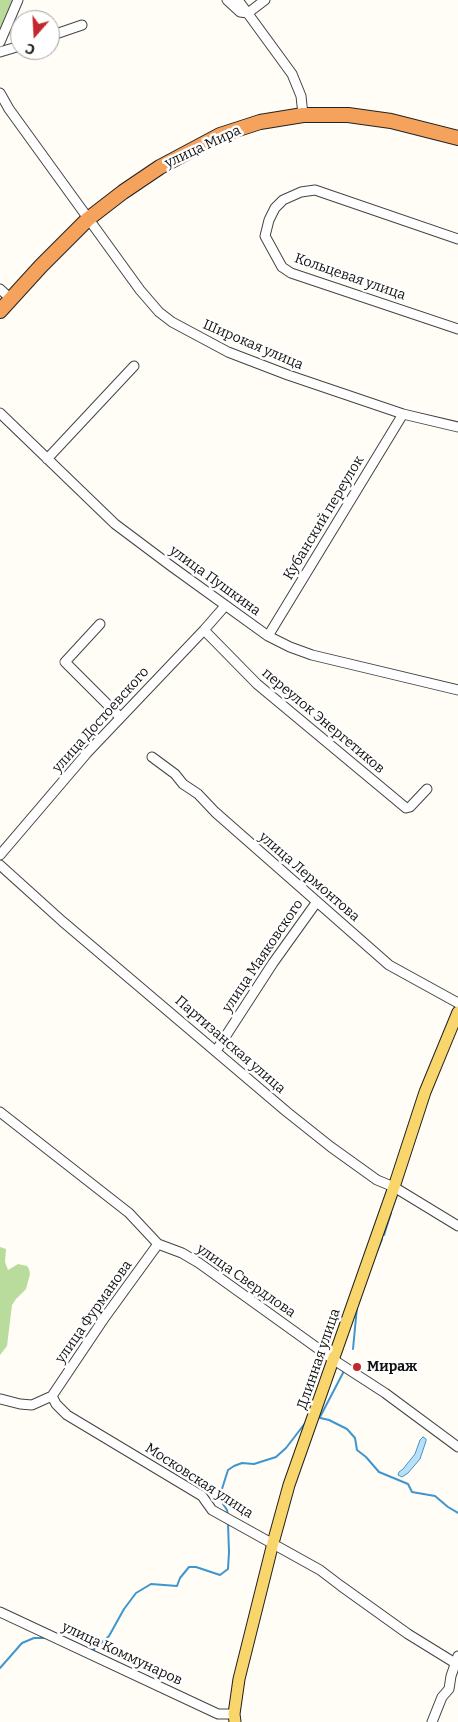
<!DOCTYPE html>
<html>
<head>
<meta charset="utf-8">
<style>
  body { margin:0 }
  #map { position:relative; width:458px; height:1722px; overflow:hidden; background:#fffdf5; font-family:Bitter,serif }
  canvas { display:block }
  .north { position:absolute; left:10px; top:10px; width:50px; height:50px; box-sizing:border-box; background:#fff; border:1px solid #a0a0a0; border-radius:50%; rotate:199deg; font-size:14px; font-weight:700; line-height:20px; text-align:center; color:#111 }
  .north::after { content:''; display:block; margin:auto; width:18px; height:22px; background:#c4262e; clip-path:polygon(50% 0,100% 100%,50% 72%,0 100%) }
</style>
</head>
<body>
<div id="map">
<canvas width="458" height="1722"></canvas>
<div class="north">С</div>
</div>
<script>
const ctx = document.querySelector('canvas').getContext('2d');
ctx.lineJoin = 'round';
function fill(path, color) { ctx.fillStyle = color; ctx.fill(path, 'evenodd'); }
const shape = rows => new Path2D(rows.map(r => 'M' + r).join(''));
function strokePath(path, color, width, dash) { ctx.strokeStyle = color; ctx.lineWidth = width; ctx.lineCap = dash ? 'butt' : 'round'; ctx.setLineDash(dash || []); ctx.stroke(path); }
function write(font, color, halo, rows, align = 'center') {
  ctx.font = font + ' Bitter,serif'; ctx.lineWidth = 5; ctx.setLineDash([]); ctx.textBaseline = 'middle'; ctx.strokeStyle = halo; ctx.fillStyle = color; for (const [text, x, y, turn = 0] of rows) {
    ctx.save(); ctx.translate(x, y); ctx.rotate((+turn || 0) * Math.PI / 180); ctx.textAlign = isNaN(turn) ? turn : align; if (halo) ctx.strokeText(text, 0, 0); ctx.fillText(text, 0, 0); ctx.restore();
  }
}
fill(shape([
  [0,0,15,0,0,37],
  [0,1247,6,1249,5,1262,8,1270,18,1264,27,1266,29,1269,30,1274,26,1289,16,1299,12,1305,7,1346,0,1355]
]), '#b9dc9c');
const water = shape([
  [423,1437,426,1439,426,1441,420,1459,408,1473,402,1477,398,1475,399,1472,403,1469,415,1454,420,1440,423,1437]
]);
fill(water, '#b9e0f7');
strokePath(water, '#3f96cf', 1);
strokePath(shape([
  [384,1235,391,1213],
  [377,1251,382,1239],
  [353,1349,357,1307],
  [316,1417,329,1420,347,1429,355,1438,357,1450,366,1457,379,1472,408,1484,412,1492,435,1496,448,1507,458,1513],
  [320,1417,344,1371],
  [228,1515,227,1510,223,1504,221,1492,228,1470,234,1466,242,1463,254,1464,276,1457,286,1448,306,1422],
  [92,1651,109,1636,124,1609,136,1593,151,1584,177,1586,180,1578,189,1567,196,1567,220,1575,228,1569,229,1552,228,1523],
  [0,1668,22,1643,34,1638,46,1638]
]), '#3f96cf', 2);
const minor = shape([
  [227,0,240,12,248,13,265,0],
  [238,0,292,74,301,96,303,115],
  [50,36,82,25],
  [0,42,18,0],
  [0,52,20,46],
  [0,93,9,109,140,290,159,312,172,322,228,352,288,375,403,414,458,427],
  [458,239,315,190,301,192,283,200,275,208,269,220,265,236,282,267,291,273,458,329],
  [0,289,11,299],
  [0,413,115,524,171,566,268,636,290,647,312,655,458,690],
  [47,459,134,366],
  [100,624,65,662,120,717],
  [204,630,257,684,406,808,410,807,427,789],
  [268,636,403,414],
  [152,757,175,774,183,784,198,794,215,812,389,965,458,1003],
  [0,855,87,753,204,630,225,606],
  [0,865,62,921,287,1112,331,1147,377,1180,394,1187,458,1226],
  [216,1051,273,963,316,903],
  [0,1112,129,1213,158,1244,182,1253,199,1263,334,1360,385,1393,458,1447],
  [52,1396,105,1317,158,1244],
  [1,1399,20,1404,32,1405,52,1396,56,1404,67,1415,202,1496,212,1510,320,1570,341,1586,408,1634,455,1663],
  [0,1612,218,1714,234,1714],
  [432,1722,442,1697,449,1689,451,1676,458,1656]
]);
const major = shape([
  [235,1722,234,1714,239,1679,273,1543,289,1485,394,1187,425,1092,458,1012]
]);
const highway = shape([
  [0,311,41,266,88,219,123,192,160,167,220,135,260,122,303,115,348,115,391,121,458,138]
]);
strokePath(minor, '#444', 11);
strokePath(major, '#222', 13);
strokePath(highway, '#222', 16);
strokePath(minor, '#fff', 9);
strokePath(major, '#f9d66b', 11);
strokePath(highway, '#f5a25d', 14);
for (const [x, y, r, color] of [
  [357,1367,5,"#c4262e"]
]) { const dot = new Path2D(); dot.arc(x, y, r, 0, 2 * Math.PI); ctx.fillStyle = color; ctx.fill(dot); strokePath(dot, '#fff', 2); }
write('14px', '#111', '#fff', [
  ["улица Мира",203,147,-25],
  ["Кольцевая улица",350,277,19],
  ["Широкая улица",253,345,23],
  ["Кубанский переулок",324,518,-59],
  ["улица Пушкина",215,581,36],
  ["улица Достоевского",101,720,-48],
  ["переулок Энергетиков",323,721,40],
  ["улица Лермонтова",309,877,41],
  ["улица Маяковского",263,956,-56],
  ["Партизанская улица",230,1045,41],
  ["улица Свердлова",246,1281,35],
  ["улица Фурманова",94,1312,-55],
  ["Длинная улица",319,1359,-71],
  ["Московская улица",199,1481,33],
  ["улица Коммунаров",122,1654,25]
]);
write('bold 14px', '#111', '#fff', [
  ["Мираж",367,1367]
], 'left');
</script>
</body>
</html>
